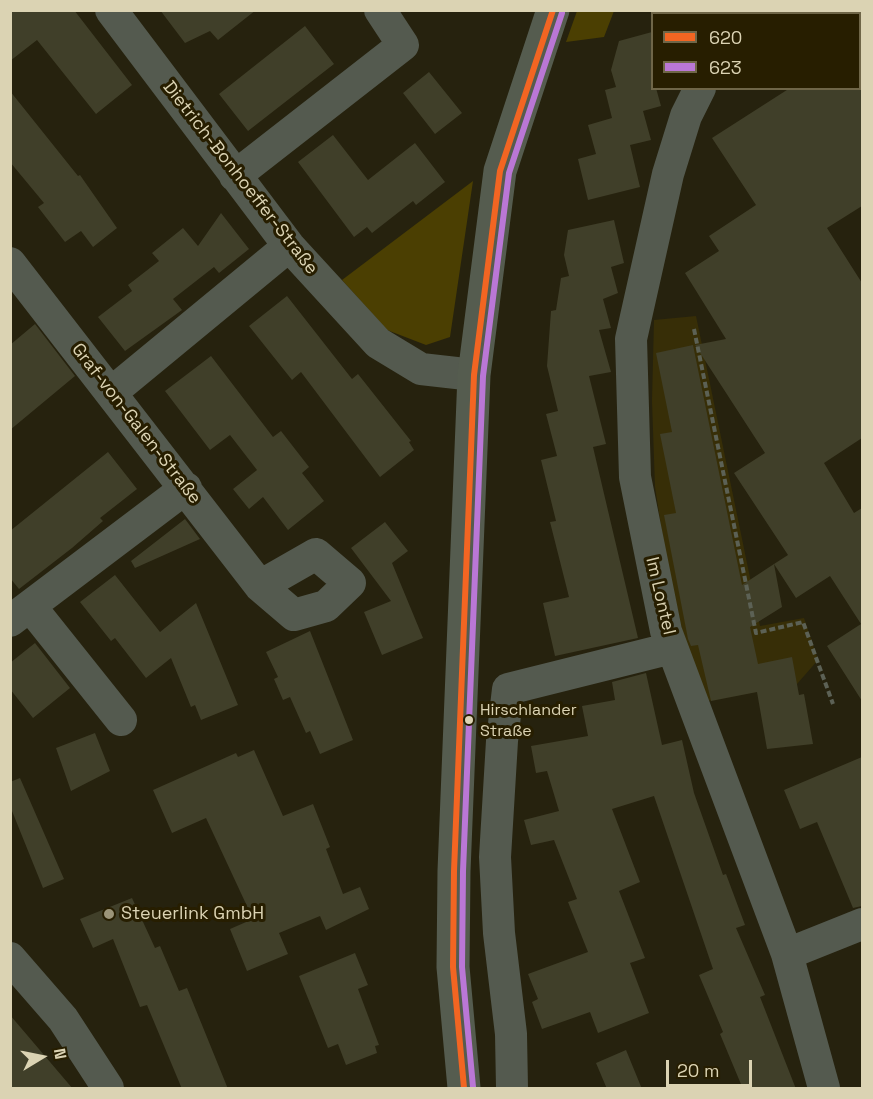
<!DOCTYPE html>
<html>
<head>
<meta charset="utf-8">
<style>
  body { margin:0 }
  #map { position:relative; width:873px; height:1099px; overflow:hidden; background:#26220e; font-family:"Space Grotesk",sans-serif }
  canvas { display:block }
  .frame { position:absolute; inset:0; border:12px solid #dbd3b3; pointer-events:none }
  .legend { position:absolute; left:651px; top:12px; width:210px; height:78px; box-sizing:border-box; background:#271e00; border:2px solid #6f6648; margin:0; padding:8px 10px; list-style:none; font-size:18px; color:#dbd3b3 }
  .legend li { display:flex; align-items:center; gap:12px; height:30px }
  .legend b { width:30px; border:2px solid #6f6648 }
  .north { position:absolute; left:12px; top:1027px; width:60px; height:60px; -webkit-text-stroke:4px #271e00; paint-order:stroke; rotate:80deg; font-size:16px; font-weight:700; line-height:24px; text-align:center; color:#dbd3b3 }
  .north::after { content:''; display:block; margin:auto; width:21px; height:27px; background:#dbd3b3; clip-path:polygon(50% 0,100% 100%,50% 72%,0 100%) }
  .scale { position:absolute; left:666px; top:1060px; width:86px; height:27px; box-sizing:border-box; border:3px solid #dbd3b3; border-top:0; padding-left:8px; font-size:18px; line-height:21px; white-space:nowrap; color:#dbd3b3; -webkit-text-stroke:4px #271e00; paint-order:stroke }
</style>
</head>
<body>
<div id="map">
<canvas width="873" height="1099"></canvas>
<div class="frame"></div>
<ul class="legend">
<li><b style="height:8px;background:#f26522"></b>620</li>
<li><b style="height:8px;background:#ba77d6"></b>623</li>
</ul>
<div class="north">N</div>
<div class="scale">20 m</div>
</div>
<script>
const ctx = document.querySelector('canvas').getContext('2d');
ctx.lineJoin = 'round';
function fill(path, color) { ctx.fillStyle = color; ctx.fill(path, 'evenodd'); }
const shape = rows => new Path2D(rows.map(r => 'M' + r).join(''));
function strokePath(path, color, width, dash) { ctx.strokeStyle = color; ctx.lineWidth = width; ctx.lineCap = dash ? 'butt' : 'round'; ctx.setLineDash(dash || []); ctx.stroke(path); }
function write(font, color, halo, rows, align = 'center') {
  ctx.font = font + ' "Space Grotesk",sans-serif'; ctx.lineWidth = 6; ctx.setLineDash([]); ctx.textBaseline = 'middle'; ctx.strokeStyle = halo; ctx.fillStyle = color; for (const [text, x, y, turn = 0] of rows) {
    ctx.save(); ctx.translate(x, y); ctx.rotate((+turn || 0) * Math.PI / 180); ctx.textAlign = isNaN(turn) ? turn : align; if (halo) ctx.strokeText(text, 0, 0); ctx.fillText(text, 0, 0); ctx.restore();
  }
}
fill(shape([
  [696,316,760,626,804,618,818,660,797,684,708,701,686,646,667,564,655,487,652,401,654,320]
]), '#372e07');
fill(shape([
  [577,11,614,11,604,37,566,42],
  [473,181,450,337,426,345,387,330,342,280]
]), '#4b3f02');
fill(shape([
  [10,10,74,10,132,85,96,114,37,40,10,61],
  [160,10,256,10,218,40,210,31,185,43],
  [305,26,334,64,248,131,219,94],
  [652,32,652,88,656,88,661,106,643,111,651,140,630,145,640,187,588,200,578,159,596,154,588,125,612,118,605,90,616,87,611,70,619,41],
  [429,72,462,113,435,134,403,93],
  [790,88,862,88,862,206,827,228,862,283,862,438,824,463,854,513,862,508,862,701,827,646,861,624,830,576,796,598,774,564,788,555,734,473,765,453,695,345,726,339,685,273,719,251,709,236,756,205,712,138],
  [10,91,78,176,80,175,117,228,93,247,81,231,65,242,38,207,44,203,10,162],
  [333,135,368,180,415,143,445,182,416,205,413,201,372,233,367,227,354,237,298,162],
  [221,213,249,249,219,273,214,267,173,299,182,310,125,351,98,317,132,291,128,285,159,261,152,253,183,228,198,246],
  [614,220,624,263,611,267,618,293,603,299,611,328,599,330,611,372,589,376,606,444,593,447,638,638,555,656,543,603,569,597,550,522,556,521,541,460,557,456,546,414,558,411,547,366,551,311,556,310,561,278,569,276,564,255,568,230],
  [287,296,352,379,358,374,411,441,409,442,414,450,380,477,301,372,292,380,249,326],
  [35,324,75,376,10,430,10,345],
  [693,345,742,585,774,564,782,607,750,627,758,664,792,657,799,695,804,694,813,744,767,749,757,692,711,701,698,645,691,646,688,639,664,515,676,513,660,434,672,432,656,353],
  [211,356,273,437,281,431,309,467,302,473,324,501,288,530,263,497,249,509,233,489,257,470,230,435,210,450,165,391],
  [108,452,137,489,100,518,103,521,72,548,19,589,10,578,10,531],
  [185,519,200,539,135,568,131,561],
  [385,522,408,551,392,563,423,638,382,655,364,612,391,601,351,548],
  [115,575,160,632,196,603,238,705,201,720,195,705,191,707,171,658,146,678,115,638,111,641,80,602],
  [310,631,353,740,320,754,310,731,306,733,290,697,283,700,274,679,278,677,266,652],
  [35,643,70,688,33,718,10,689,10,663],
  [646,673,662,745,682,740,694,793,723,875,726,874,745,925,736,928,765,995,760,997,796,1089,743,1089,720,1034,723,1032,699,975,713,969,654,796,612,809,640,882,619,891,645,958,630,963,649,1013,598,1033,590,1012,542,1029,532,1002,538,999,528,974,588,952,568,902,577,899,554,840,531,845,524,820,559,811,547,771,536,773,531,746,588,736,582,706,615,700,612,682],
  [95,733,110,771,71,791,56,748],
  [254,750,283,816,313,804,330,847,326,849,343,894,360,887,369,909,326,930,320,916,279,933,288,954,247,971,230,929,253,919,206,818,172,833,153,790,236,753,238,757],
  [862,757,862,906,853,908,817,822,800,829,784,790],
  [20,778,64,879,43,888,10,806,10,782],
  [132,898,155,948,160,946,179,991,187,988,228,1089,182,1089,147,1005,140,1007,113,939,93,948,80,919],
  [355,953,368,985,358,989,379,1045,375,1046,377,1053,346,1065,338,1044,328,1048,299,976],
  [10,1015,73,1089,10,1089],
  [626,1050,642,1089,607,1089,596,1063]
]), '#403f29');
strokePath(shape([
  [694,329,756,633,803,622,833,704]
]), '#5c6155', 4, [6, 3]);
strokePath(shape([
  [111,10,289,246,378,343,421,369,474,375],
  [759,14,762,10],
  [700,88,686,116,668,174,631,339,635,477,666,631,787,954,824,1088],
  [235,176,403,45,380,10],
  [10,263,260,586,294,615,326,606,350,583,316,554,260,586],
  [112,392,289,246],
  [30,606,121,720],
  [10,621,186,488],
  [787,954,862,924],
  [10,958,63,1019,108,1088],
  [512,1088,511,1034,499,933,495,857,502,741,508,689,672,648]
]), '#545a4f', 32);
strokePath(shape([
  [464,1088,453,967,454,871,474,375,500,171,553,10]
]), '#555c4f', 33);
strokePath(shape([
  [464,1088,453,967,454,871,474,375,500,171,553,10]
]), '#f26522', 6);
strokePath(shape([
  [473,1087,462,967,463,871,483,376,509,173,562,13]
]), '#ba77d6', 6);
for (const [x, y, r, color] of [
  [469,720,5,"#dbd3b3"],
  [109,914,6,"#9c9579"]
]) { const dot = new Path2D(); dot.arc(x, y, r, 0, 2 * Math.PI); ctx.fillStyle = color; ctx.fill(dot); strokePath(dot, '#271e00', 2); }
write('16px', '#dbd3b3', '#271e00', [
  ["Hirschlander",480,711],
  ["Straße",480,732]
], 'left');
write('18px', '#dbd3b3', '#271e00', [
  ["Dietrich-Bonhoeffer-Straße",240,178,52],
  ["Graf-von-Galen-Straße",136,424,52],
  ["Im Lontel",660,596,77]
]);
write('18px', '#dbd3b3', '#271e00', [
  ["Steuerlink GmbH",121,914]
], 'left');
</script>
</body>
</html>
